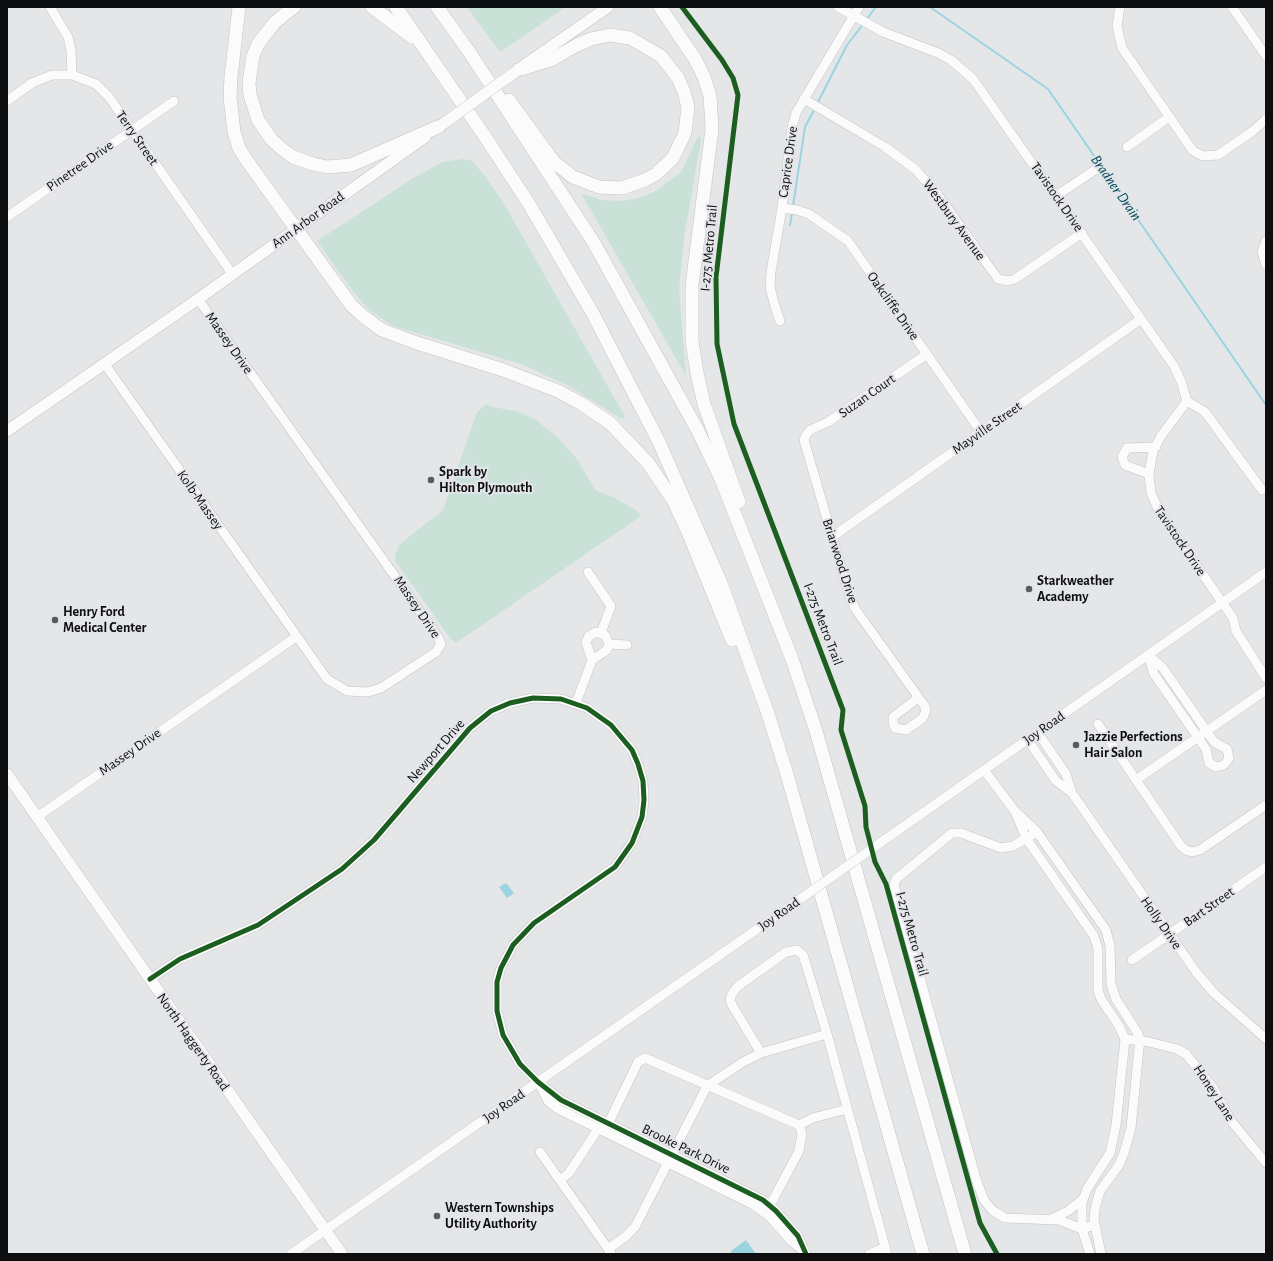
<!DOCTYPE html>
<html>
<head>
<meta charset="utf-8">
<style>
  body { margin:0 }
  #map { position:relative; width:1273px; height:1261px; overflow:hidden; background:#e4e6e8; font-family:"Alegreya Sans",sans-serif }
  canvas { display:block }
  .frame { position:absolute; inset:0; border:8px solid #0d0e0f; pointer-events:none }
</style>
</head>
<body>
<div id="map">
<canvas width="1273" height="1261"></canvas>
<div class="frame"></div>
</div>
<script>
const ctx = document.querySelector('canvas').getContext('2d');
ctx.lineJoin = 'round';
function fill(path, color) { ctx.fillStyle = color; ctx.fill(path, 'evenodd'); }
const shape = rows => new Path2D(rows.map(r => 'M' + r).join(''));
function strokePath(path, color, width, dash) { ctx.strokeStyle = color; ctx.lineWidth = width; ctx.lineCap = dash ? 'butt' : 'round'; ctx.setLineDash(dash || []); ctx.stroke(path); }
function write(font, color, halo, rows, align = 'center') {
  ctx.font = font + ' "Alegreya Sans",sans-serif'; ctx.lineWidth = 4; ctx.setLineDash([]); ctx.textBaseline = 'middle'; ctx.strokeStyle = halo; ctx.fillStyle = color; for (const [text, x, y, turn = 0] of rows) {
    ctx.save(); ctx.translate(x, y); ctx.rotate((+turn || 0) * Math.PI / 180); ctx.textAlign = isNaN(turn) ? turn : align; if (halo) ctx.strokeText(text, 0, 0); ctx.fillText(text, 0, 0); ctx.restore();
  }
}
fill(shape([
  [467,7,566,7,500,52],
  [699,135,701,140,684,238,679,290,686,376,581,193,601,200,621,201,639,198,654,192,681,172],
  [464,159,472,161,485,176,503,202,624,415,624,419,620,418,569,386,521,364,393,326,369,310,351,289,317,241,415,177,443,162],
  [486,404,492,407,516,411,535,419,558,438,577,459,595,490,615,498,636,510,641,516,456,643,450,638,396,562,395,554,400,544,443,510,477,412]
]), '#cae1d8');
fill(shape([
  [506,883,514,893,507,898,499,887],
  [746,1240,756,1254,731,1254,731,1251]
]), '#9bd4e1');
strokePath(shape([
  [930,7,1048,89,1266,405],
  [866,20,876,7],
  [817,104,847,45,864,23],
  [793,206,805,127,815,108],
  [790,225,792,213]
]), '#9bd4e1', 2);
const minor = shape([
  [50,7,68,37,71,50,72,75],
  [838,7,883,32,938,53,951,60,973,79,1174,366,1181,381,1187,401],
  [1120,7,1117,26,1122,48,1193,151,1203,156,1218,155,1253,131,1266,119],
  [1232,7,1266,56],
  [804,99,885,147,915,169,938,195,998,279,1008,281,1015,279,1082,233],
  [7,101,32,83,52,75,72,75,96,84,109,97,233,275],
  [1127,147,1169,117],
  [1056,196,1098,168],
  [782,208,797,210,809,214,848,241,981,432],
  [7,217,174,101],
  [1266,241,1262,252,1266,265],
  [780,321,774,303,770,287,771,272,782,208,792,127,796,113,859,7],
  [104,363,327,679,347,691,368,692,381,688,436,652,441,644,438,637,198,299],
  [1187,401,1161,436,1153,451,1149,474,1151,493,1159,511,1233,618,1236,631,1266,678],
  [1187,401,1205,412,1262,490],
  [1149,474,1125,465,1122,457,1127,448,1156,447],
  [832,537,1141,319],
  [588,572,611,606,601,633],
  [596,632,605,635,609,644,607,650,592,660,586,642,589,636,596,632],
  [609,644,627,645],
  [1148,655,1163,668,1214,742,1227,749,1229,758,1224,765,1216,767,1209,763,1206,749,1154,674,1148,655],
  [918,698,893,717,893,722,895,728,906,730,923,718,926,710,924,705,856,610,850,598,804,440,806,435,810,430,828,422,927,354],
  [576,703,592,660],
  [1098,724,1181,846,1186,850,1192,852,1200,850,1266,805],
  [1038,733,1066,774,1072,793,1196,972,1214,993,1266,1039],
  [1028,740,1056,781,1072,793],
  [984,770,1014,810,1037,832,1106,930,1110,946,1111,984,1116,999,1137,1032,1140,1039,1131,1128,1124,1153,1119,1165,1100,1191,1095,1209,1094,1220,1101,1254],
  [1136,780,1266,690],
  [1015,811,1026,838,1094,936,1098,949,1098,990,1101,999,1119,1026,1125,1039,1116,1125,1110,1153,1087,1189,1082,1203,1082,1229,1090,1254],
  [37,817,296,637],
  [1037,832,1013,846,1001,848,961,833,952,833,896,879,894,885,977,1182,984,1200,993,1211,1005,1218,1059,1220,1082,1229,1095,1225],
  [890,836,1266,572],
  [1132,960,1266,867],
  [150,979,180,959,258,925,342,869,374,840,470,728,491,711,510,703,533,698,561,699,587,708,611,725,632,750,638,764,643,781,644,800,642,817,632,843,615,867,534,923,513,945,501,968,497,982,497,1011,503,1035,520,1064,538,1082,561,1100,763,1200,776,1211,798,1236,806,1254],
  [1125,1039,1149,1042,1177,1049,1186,1054,1213,1088,1232,1122,1266,1163],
  [761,1053,732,1005,730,999,732,994,738,986,786,952,797,950,803,955,805,961,827,1034,887,1254],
  [539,1083,548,1101,558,1109,754,1205,769,1216,791,1241,804,1251],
  [540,1152,611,1253],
  [560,1180,569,1173,598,1129,608,1124,638,1062,645,1058,799,1125,813,1118,847,1109],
  [767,1211,799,1151,802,1133,799,1125],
  [1051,1219,1068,1211,1083,1199],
  [608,1249,625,1237,635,1227,707,1086,743,1062,761,1053,827,1034],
  [291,1254,786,909],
  [869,1254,885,1247]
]);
const major = shape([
  [523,66,608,7],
  [7,431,198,299,425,137],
  [7,774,342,1254]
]);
const highway = shape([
  [239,7,231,77,230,97,234,132,239,148,245,158,351,305,364,317,382,330,417,343,503,370,558,391,582,404,610,423,648,463,673,500,688,532,732,640],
  [294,7,275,22,258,44,253,56,249,83,250,95,258,120,272,140,282,149,293,157,313,164,327,167,351,165,440,126],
  [372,7,412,37],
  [396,7,486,138,529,204,592,312,659,442,721,583,767,711,786,771,923,1254],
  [437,7,470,53,594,243,698,431,721,479,792,659,816,731,965,1254],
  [660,7,695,59,704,77,710,96,712,129,692,285,692,341,697,373,704,404,739,502],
  [509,100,554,162,573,177,599,187,622,188,645,180,656,174,673,158,685,133,688,107,684,92,678,78,661,56,630,38,610,35,591,39,577,45,553,59,518,70]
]);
strokePath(minor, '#c3c4c6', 10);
strokePath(major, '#c3c4c6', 12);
strokePath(highway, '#c3c4c6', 14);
strokePath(minor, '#fbfbfc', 9);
strokePath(major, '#fbfbfc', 11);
strokePath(highway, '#fbfbfc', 13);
const minorBridge = shape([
  [786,909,890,836]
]);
const majorBridge = shape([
  [440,126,518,70]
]);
strokePath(minorBridge, '#c3c4c6', 10, []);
strokePath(majorBridge, '#c3c4c6', 12, []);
strokePath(minorBridge, '#fbfbfc', 9);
strokePath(majorBridge, '#fbfbfc', 11);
strokePath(shape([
  [682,7,722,60,733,78,738,95,716,277,717,344,734,424,843,710,841,730,865,806,866,827,875,862,886,884,980,1223,997,1254],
  [150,979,180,959,258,925,342,869,374,840,470,728,491,711,510,703,533,698,561,699,587,708,611,725,632,750,638,764,643,781,644,800,642,817,632,843,615,867,534,923,513,945,501,968,497,982,497,1011,503,1035,520,1064,538,1082,561,1100,763,1200,776,1211,798,1236,806,1254]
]), '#1b5e20', 5);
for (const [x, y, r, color] of [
  [431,480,4,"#585a5b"],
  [1029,589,4,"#585a5b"],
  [55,620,4,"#585a5b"],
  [1076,745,4,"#585a5b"],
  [437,1216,4,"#585a5b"]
]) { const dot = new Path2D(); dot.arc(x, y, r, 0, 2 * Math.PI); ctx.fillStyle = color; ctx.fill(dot); strokePath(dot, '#e3e5e9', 1.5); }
write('14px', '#0d0e0f', '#e3e5e9', [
  ["Terry Street",137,138,55],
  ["Caprice Drive",788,162,-82],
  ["Pinetree Drive",80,166,-35],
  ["Tavistock Drive",1057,197,55],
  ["Ann Arbor Road",308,220,-36],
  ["Westbury Avenue",954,220,54],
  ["I-275 Metro Trail",709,248,-85],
  ["Oakcliffe Drive",893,306,55],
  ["Massey Drive",229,343,55],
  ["Suzan Court",867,396,-35],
  ["Mayville Street",987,428,-35],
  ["Kolb-Massey",200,500,55],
  ["Tavistock Drive",1180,541,56],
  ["Briarwood Drive",840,561,72],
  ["Massey Drive",417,607,56],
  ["I-275 Metro Trail",823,624,69],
  ["Joy Road",1044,728,-35],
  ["Newport Drive",436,751,-49],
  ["Massey Drive",130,752,-35],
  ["Bart Street",1209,907,-35],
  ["Joy Road",779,914,-35],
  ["Holly Drive",1161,923,55],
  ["I-275 Metro Trail",912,934,74],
  ["North Haggerty Road",193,1042,55],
  ["Honey Lane",1214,1093,57],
  ["Joy Road",504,1106,-35],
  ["Brooke Park Drive",686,1149,26]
]);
write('bold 14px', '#0d0e0f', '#e3e5e9', [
  ["Spark by",439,472],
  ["Hilton Plymouth",439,488],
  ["Starkweather",1037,581],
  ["Academy",1037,597],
  ["Henry Ford",63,612],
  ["Medical Center",63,628],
  ["Jazzie Perfections",1084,737],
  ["Hair Salon",1084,753],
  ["Western Townships",445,1208],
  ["Utility Authority",445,1224]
], 'left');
write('italic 15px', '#014d5a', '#e3e5e9', [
  ["Bradner Drain",1116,188,55]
]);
</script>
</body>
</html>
